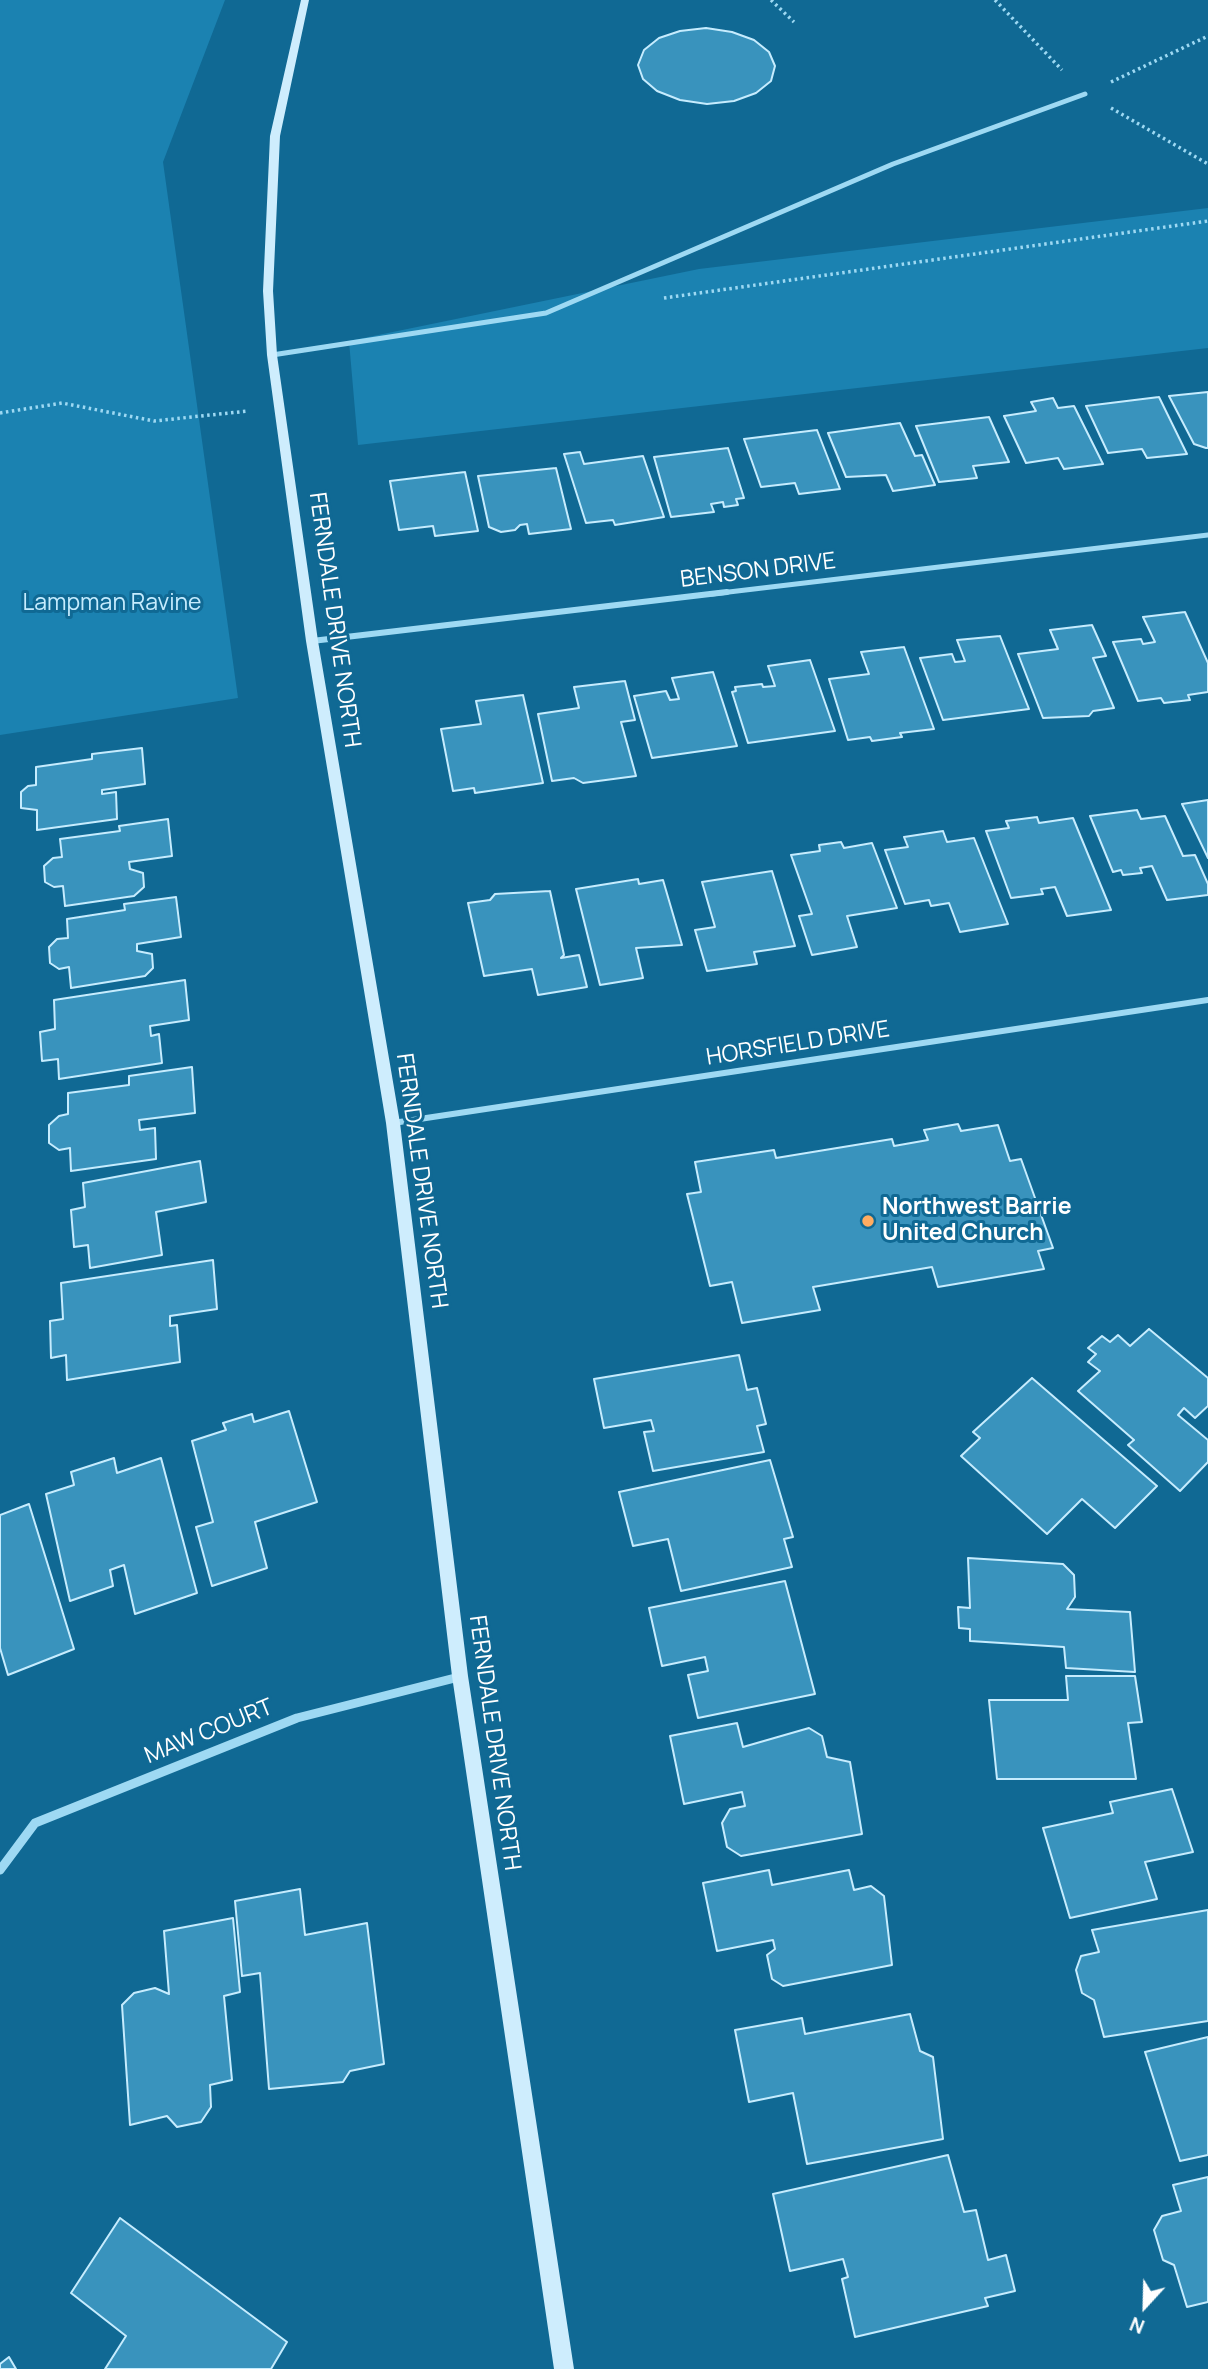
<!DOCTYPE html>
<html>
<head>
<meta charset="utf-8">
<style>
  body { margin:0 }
  #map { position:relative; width:1208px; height:2369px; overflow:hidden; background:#106994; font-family:Manrope,sans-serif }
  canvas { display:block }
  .north { position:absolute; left:1110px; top:2271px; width:70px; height:70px; -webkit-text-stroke:5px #106994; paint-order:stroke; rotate:202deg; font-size:19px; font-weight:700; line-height:28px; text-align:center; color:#fff }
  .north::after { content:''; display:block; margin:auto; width:24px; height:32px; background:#fff; clip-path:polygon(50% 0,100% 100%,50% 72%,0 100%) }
</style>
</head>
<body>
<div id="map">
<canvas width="1208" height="2369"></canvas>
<div class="north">N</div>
</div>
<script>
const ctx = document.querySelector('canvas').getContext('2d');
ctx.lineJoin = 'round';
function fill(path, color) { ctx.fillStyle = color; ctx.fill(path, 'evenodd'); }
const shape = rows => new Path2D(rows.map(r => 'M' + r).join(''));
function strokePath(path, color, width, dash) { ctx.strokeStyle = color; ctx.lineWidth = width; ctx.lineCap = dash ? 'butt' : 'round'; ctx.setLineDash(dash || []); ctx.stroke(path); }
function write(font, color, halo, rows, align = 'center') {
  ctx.font = font + ' Manrope,sans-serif'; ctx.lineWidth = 6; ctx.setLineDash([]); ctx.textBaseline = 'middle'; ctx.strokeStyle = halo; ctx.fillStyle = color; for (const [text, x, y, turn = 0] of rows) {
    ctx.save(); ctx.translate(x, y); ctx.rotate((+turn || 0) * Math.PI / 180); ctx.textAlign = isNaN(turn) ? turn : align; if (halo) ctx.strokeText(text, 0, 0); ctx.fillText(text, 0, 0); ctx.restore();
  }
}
fill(shape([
  [0,0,225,0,163,162,238,698,0,735],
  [1208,208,1208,348,358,445,349,341,699,269]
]), '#1b82b1');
const building = shape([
  [706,28,732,32,754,40,769,52,775,66,771,81,756,93,734,101,707,104,680,100,657,91,643,79,638,65,644,50,659,38,680,31,706,28],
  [1208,392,1208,448,1206,448,1194,444,1169,396,1208,392],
  [1159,397,1187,454,1147,458,1142,449,1108,453,1086,406,1159,397],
  [1053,398,1058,408,1074,406,1103,464,1064,469,1058,458,1026,463,1004,416,1036,411,1031,402,1053,398],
  [989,417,1009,462,973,466,977,478,939,482,916,426,989,417],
  [900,423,915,456,922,455,935,485,893,491,886,475,846,477,828,433,900,423],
  [817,430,840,489,799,494,795,483,761,487,744,439,817,430],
  [728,448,744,498,736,499,738,505,724,507,723,502,711,504,714,512,671,517,654,457,728,448],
  [580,452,584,464,643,456,664,517,615,525,613,520,586,523,564,454,580,452],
  [556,468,571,529,529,534,527,524,520,525,515,530,501,532,489,527,478,476,556,468],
  [465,472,478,531,435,536,433,526,399,530,390,481,465,472],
  [1185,612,1208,663,1208,692,1188,695,1190,700,1164,703,1161,698,1138,701,1113,642,1141,639,1143,644,1155,642,1143,617,1185,612],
  [1092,625,1106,656,1093,658,1114,708,1093,711,1089,716,1043,718,1018,654,1058,649,1050,630,1092,625],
  [1000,636,1029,709,943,720,920,658,952,654,955,662,965,661,957,640,1000,636],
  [904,647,934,729,900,733,902,737,872,741,870,737,848,740,829,679,869,674,861,652,904,647],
  [810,660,835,731,748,743,732,692,736,691,735,687,762,684,763,687,775,686,768,666,810,660],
  [713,672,737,746,652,758,634,696,666,691,670,700,679,699,672,678,713,672],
  [625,681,635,720,621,722,636,776,583,783,574,778,552,781,538,714,579,708,574,687,625,681],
  [523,695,543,783,475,793,474,788,453,791,441,729,481,724,476,701,523,695],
  [142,748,145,784,102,790,102,794,116,792,117,819,37,830,37,810,21,808,21,792,28,786,36,785,36,767,92,759,92,754,142,748],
  [1208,800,1208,858,1182,804,1208,800],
  [1137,810,1141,819,1165,816,1183,856,1195,855,1208,884,1208,895,1167,900,1152,866,1140,868,1142,873,1123,875,1121,870,1113,872,1090,816,1137,810],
  [1037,817,1039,823,1073,818,1111,910,1067,916,1055,887,1041,889,1043,894,1011,898,986,831,1009,828,1006,821,1037,817],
  [168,819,172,856,129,862,130,869,143,873,144,887,134,896,65,906,63,886,54,887,45,882,44,866,53,858,62,857,60,839,120,831,119,826,168,819],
  [943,831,947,842,974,838,1008,924,960,932,949,903,931,906,929,900,905,904,885,850,908,847,904,837,943,831],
  [841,842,844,848,872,843,897,908,847,916,857,947,812,955,799,916,812,914,791,855,820,851,819,845,841,842],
  [772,871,795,946,754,952,757,964,707,971,695,930,715,927,702,882,772,871],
  [638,879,639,884,663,880,682,945,636,948,643,978,600,985,576,889,638,879],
  [550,891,564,955,561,958,579,955,587,987,538,995,532,969,484,976,468,903,490,900,495,894,550,891],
  [176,897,181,937,137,944,137,951,152,954,153,968,145,976,71,988,69,967,59,969,50,963,49,947,57,939,68,938,67,919,125,910,124,904,176,897],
  [185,980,189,1020,150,1026,151,1036,159,1034,162,1063,59,1079,58,1059,42,1061,40,1032,55,1029,54,1000,185,980],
  [192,1067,195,1113,139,1120,140,1130,155,1128,156,1159,71,1171,70,1148,59,1150,49,1143,49,1125,59,1116,68,1114,68,1093,129,1085,129,1076,192,1067],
  [958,1124,961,1131,998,1125,1010,1161,1021,1159,1053,1248,1038,1251,1044,1269,938,1287,932,1267,813,1287,820,1310,742,1323,732,1282,710,1286,687,1194,701,1192,695,1162,774,1150,776,1158,892,1139,894,1146,928,1140,924,1130,958,1124],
  [200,1161,206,1202,156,1212,162,1255,90,1268,88,1245,74,1247,71,1210,85,1207,83,1183,200,1161],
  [213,1260,217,1309,170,1316,170,1326,177,1325,180,1362,67,1380,66,1355,51,1358,50,1321,63,1319,61,1283,213,1260],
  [1149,1329,1208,1378,1208,1406,1195,1418,1184,1408,1178,1415,1208,1440,1208,1462,1180,1491,1128,1445,1134,1440,1078,1391,1100,1371,1088,1362,1096,1354,1088,1348,1102,1336,1110,1342,1118,1335,1130,1346,1149,1329],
  [739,1355,747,1390,757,1388,766,1424,757,1426,764,1452,653,1471,644,1432,654,1431,651,1420,604,1428,594,1379,739,1355],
  [1032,1378,1157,1486,1115,1528,1082,1499,1047,1534,961,1456,980,1438,973,1432,1032,1378],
  [289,1411,317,1502,255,1522,267,1568,212,1586,196,1527,213,1522,192,1441,226,1430,223,1423,252,1414,254,1422,289,1411],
  [114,1458,117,1473,161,1458,197,1593,135,1614,124,1565,110,1570,113,1586,70,1601,46,1494,74,1485,71,1472,114,1458],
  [770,1460,793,1537,784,1539,792,1567,681,1591,668,1539,633,1546,619,1492,770,1460],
  [29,1504,74,1649,8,1675,0,1648,0,1515,29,1504],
  [968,1558,1063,1564,1074,1575,1075,1597,1067,1609,1130,1612,1135,1672,1066,1668,1064,1647,970,1641,970,1629,959,1628,958,1607,970,1608,968,1558],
  [785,1581,815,1694,698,1718,688,1675,708,1671,705,1657,662,1666,649,1608,785,1581],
  [1066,1676,1135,1676,1142,1722,1128,1723,1136,1779,997,1779,989,1700,1068,1700,1066,1676],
  [737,1723,743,1747,809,1728,822,1736,827,1757,850,1762,862,1834,741,1856,727,1847,722,1823,730,1809,745,1806,742,1792,684,1804,670,1736,737,1723],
  [1172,1789,1193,1852,1145,1862,1157,1899,1070,1918,1043,1828,1113,1813,1110,1802,1172,1789],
  [769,1870,772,1885,849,1870,854,1890,871,1886,884,1896,892,1965,783,1986,772,1979,767,1955,775,1949,773,1940,717,1951,703,1883,769,1870],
  [300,1889,305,1935,367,1923,384,2064,350,2071,343,2082,269,2089,260,1973,242,1976,235,1901,300,1889],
  [1208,1910,1208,2021,1104,2037,1094,2000,1082,1993,1076,1970,1081,1956,1099,1952,1092,1930,1208,1910],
  [233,1918,240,1992,224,1996,232,2080,210,2085,211,2107,201,2122,177,2127,167,2116,130,2125,122,2005,134,1993,155,1988,169,1994,164,1931,233,1918],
  [910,2014,920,2051,933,2057,943,2139,807,2164,793,2093,749,2102,735,2030,802,2018,805,2034,910,2014],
  [1208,2037,1208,2155,1180,2161,1145,2052,1208,2037],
  [948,2155,964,2212,976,2210,988,2260,1006,2255,1015,2291,985,2298,988,2306,855,2337,842,2279,848,2277,843,2259,790,2271,773,2194,948,2155],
  [1208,2177,1208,2302,1187,2307,1174,2265,1163,2260,1154,2230,1162,2216,1181,2211,1173,2185,1208,2177],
  [120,2218,287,2342,271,2369,105,2369,126,2336,71,2293,120,2218],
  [9,2357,16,2369,0,2369,0,2364,9,2357]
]);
fill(building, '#3993bd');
strokePath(building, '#c6ecfe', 2);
strokePath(shape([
  [771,0,794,22],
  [995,0,1062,70],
  [1111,82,1208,36],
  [1111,108,1208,164],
  [664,298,1208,221],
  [0,413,62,403,154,421,248,411]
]), '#9ed9f3', 3.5, [2.5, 3.5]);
strokePath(shape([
  [272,355,546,313,893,164,1085,94],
  [712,594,1208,535]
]), '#9ed9f3', 5);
strokePath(shape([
  [312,641,727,592],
  [393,1123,1208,1000]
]), '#9ed9f3', 6);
strokePath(shape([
  [0,1870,35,1823,297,1718,459,1677]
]), '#9ed9f3', 9);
fill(shape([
  [301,0,309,0,280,136,273,291,277,355,318,641,400,1123,468,1676,574,2369,554,2369,452,1676,386,1123,306,641,267,355,263,291,270,136,301,0]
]), '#ceedfd');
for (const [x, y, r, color] of [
  [868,1221,7,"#ffac61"]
]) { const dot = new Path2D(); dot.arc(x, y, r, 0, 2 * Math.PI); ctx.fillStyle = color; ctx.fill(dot); strokePath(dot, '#106994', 2.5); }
write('23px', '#fff', '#106994', [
  ["BENSON DRIVE",758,571,-7],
  ["FERNDALE DRIVE NORTH",334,620,82],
  ["HORSFIELD DRIVE",798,1044,-9],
  ["FERNDALE DRIVE NORTH",421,1181,82],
  ["MAW COURT",209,1732,-22],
  ["FERNDALE DRIVE NORTH",494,1743,82]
]);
write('23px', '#c6ecfe', '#106994', [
  ["Lampman Ravine",112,604]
]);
write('bold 23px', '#fff', '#106994', [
  ["Northwest Barrie",882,1208],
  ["United Church",882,1234]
], 'left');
</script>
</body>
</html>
